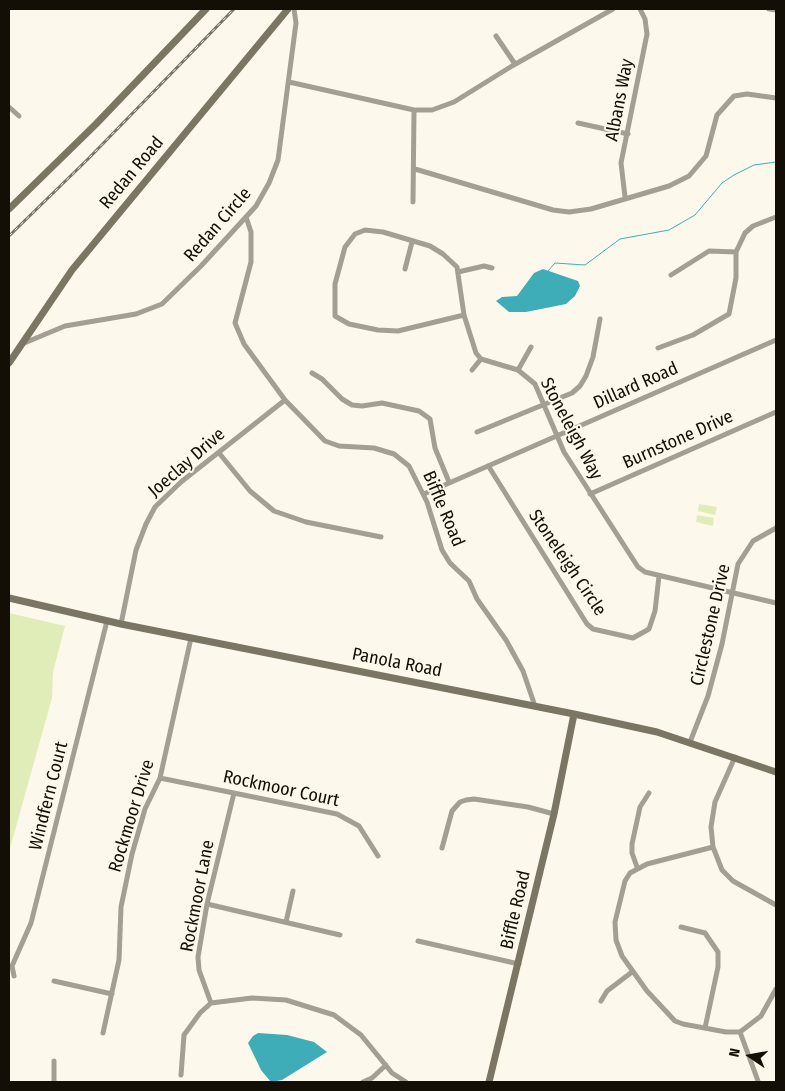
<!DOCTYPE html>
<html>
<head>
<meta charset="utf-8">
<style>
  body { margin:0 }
  #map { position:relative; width:785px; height:1091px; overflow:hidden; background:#fdf8ec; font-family:"Fira Sans Condensed",sans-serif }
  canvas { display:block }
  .frame { position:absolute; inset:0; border:10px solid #140f06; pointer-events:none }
  .north { position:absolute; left:725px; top:1031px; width:50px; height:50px; -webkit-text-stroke:4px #fdf8ec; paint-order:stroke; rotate:282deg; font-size:14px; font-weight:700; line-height:20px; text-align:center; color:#140f06 }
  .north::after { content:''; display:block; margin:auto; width:18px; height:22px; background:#140f06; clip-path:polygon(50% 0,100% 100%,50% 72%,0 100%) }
</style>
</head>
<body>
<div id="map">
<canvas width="785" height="1091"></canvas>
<div class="frame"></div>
<div class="north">N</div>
</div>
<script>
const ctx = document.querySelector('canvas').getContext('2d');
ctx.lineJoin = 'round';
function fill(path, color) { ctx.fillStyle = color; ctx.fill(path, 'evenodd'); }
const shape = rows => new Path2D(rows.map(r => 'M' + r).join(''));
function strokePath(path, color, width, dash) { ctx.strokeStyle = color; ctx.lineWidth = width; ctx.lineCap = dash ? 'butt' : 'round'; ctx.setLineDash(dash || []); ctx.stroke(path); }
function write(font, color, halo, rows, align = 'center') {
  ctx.font = font + ' "Fira Sans Condensed",sans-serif'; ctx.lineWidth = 4; ctx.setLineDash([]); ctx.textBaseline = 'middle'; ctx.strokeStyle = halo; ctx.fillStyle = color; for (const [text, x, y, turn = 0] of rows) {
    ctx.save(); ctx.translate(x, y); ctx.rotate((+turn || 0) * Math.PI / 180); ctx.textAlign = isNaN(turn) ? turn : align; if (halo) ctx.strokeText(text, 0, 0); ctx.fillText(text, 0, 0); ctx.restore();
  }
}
fill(shape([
  [699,504,717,507,715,515,698,511],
  [697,515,714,518,713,526,696,522],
  [9,613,65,626,53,672,52,698,9,852]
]), '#e1edb8');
fill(shape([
  [543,269,578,281,580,286,575,296,566,304,526,312,509,312,496,301,502,297,517,296,534,273],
  [258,1033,287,1035,314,1042,327,1052,282,1080,271,1082,261,1070,248,1043,253,1036]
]), '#3fadb8');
strokePath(shape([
  [548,271,555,263,585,265,620,239,669,230,695,215,722,183,734,175,754,165,776,162]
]), '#3fadb8', 1);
strokePath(shape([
  [769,9,776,10],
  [496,36,515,64],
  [289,82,414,110,432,110,454,102,512,66,613,9],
  [9,107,19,116],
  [578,123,628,134],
  [415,169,553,210,569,212,591,209,669,186,689,176,706,156,717,115,734,96,747,94,776,98],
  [625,197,621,163,647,34,645,19,640,9],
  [413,202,414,110],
  [246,217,251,232,251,262,235,323,244,344,285,400,325,441,339,446,374,448,394,454,409,466,427,502,442,550,450,563,469,581,477,599,506,640,523,671,535,706],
  [405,269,412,242],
  [458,272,484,266,492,268],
  [671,275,709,251,736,252],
  [464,315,398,331,378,330,349,324,335,316,335,284,345,247,355,234,365,230,383,232,430,246,443,254,457,267,464,315,476,353,481,359,518,370,535,384,564,452,638,567,645,572,776,603],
  [22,344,65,326,136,314,162,304,201,266,256,206,269,183,278,160,296,23,294,9],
  [658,348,693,335,729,314,736,278,736,252,745,233,753,226,776,217],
  [472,370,481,359],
  [518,370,531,347],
  [312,373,322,379,342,399,352,405,362,406,382,403,419,411,430,419,435,448,449,482],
  [477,432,572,393,580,386,586,376,593,357,600,319],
  [219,453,250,491,274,511,306,522,381,537],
  [489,467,587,624,593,629,633,638,649,629,655,611,659,576],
  [424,494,776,340],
  [590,494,776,412],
  [121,624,136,550,146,524,155,507,181,482,285,400],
  [690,742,708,696,722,644,738,564,753,541,776,528],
  [735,757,715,802,711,827,713,847,722,870,733,881,776,905],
  [160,778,337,814,359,826,378,856],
  [713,847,647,864,630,873,625,881,615,922,616,940,622,956,647,991,675,1021,683,1024,726,1032,740,1032,761,1016,776,989],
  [442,848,452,811,460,802,466,800,474,799,528,807,554,814],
  [637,867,632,853,632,844,640,807,649,793],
  [207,904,340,935],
  [286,922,293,891],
  [681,927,705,933,718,952,718,967,705,1028],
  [418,941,519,964],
  [14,976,12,966,31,923,107,621],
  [54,981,112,994],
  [601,1001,607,991,632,972],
  [211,1003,199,970,198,957,207,904,234,793],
  [740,1032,758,1081],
  [103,1033,119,960,121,907,132,854,145,809,160,778,191,638],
  [54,1061,54,1082],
  [181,1075,184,1035,200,1013,211,1003,252,998,286,1000,334,1015,361,1035,392,1073,406,1082],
  [363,1082,372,1078,386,1065]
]), '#a39f93', 5);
strokePath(shape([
  [9,209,96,124,206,9],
  [9,363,72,270,288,9],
  [9,598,121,624,574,714,657,732,776,772],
  [489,1082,554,814,574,714]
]), '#7b7563', 7);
const rail = shape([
  [9,236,89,158,234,9]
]);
strokePath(rail, '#787369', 3);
strokePath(rail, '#fdf8ec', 1, [4]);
write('18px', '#140f06', '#fdf8ec', [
  ["Albans Way",620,100,-79],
  ["Redan Road",132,173,-50],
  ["Redan Circle",218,225,-49],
  ["Dillard Road",636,386,-24],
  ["Stoneleigh Way",571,429,62],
  ["Burnstone Drive",678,440,-24],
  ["Joeclay Drive",187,463,-41],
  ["Biffle Road",443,509,67],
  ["Stoneleigh Circle",567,563,56],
  ["Circlestone Drive",711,625,-77],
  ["Panola Road",397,663,11],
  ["Rockmoor Court",281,789,12],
  ["Windfern Court",49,796,-76],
  ["Rockmoor Drive",132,816,-73],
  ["Rockmoor Lane",198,896,-79],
  ["Biffle Road",516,910,-77]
]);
</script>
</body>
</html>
